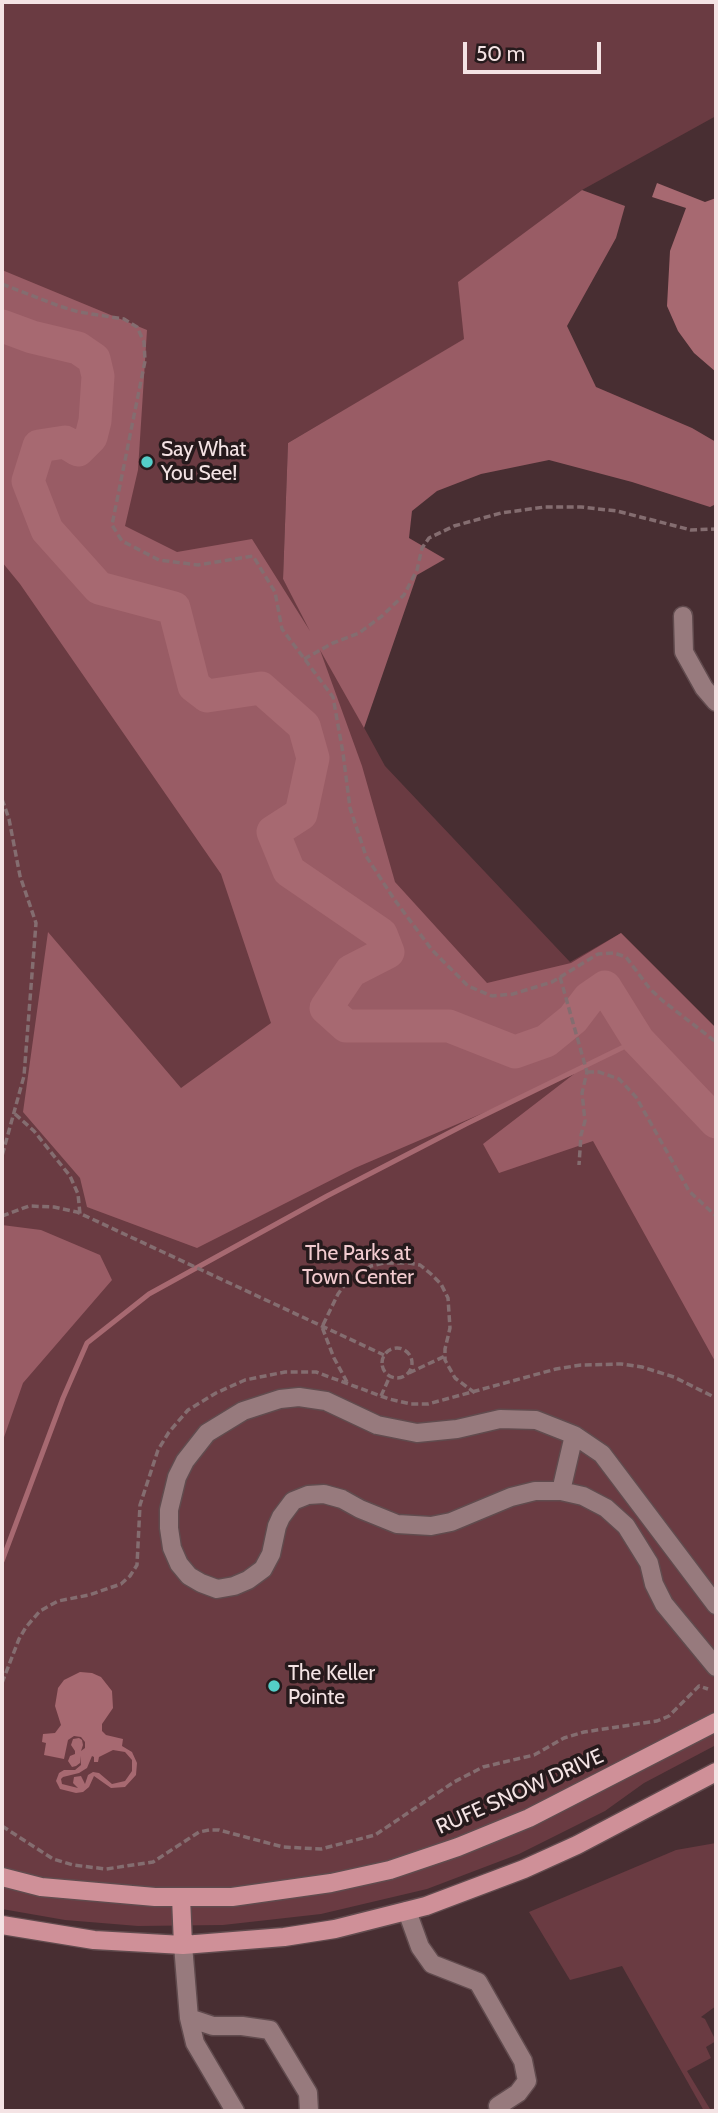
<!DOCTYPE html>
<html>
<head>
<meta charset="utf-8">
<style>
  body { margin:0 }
  #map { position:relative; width:718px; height:2113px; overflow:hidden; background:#482e32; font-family:Cabin,sans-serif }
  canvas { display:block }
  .frame { position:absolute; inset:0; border:4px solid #f4e3e4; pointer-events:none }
  .scale { position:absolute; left:463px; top:42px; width:138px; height:32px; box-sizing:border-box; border:4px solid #f4e3e4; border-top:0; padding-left:9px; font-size:21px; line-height:24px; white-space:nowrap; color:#f4e3e4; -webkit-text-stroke:5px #261a1c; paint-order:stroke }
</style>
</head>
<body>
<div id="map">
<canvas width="718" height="2113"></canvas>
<div class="frame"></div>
<div class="scale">50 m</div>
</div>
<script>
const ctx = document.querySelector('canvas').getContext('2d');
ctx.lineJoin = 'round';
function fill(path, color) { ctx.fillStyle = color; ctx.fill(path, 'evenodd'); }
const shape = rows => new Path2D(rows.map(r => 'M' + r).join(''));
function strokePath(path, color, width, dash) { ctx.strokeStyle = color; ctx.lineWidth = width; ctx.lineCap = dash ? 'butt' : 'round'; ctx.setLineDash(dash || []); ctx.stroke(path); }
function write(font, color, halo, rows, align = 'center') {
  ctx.font = font + ' Cabin,sans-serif'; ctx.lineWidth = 7; ctx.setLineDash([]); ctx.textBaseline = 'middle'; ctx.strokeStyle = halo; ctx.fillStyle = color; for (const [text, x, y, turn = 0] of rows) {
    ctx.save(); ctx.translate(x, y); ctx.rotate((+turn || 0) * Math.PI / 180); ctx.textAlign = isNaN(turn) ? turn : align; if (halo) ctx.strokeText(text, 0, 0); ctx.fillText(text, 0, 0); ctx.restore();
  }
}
fill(shape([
  [2,2,716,2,716,116,582,190,459,282,465,339,288,443,283,579,385,766,570,962,621,933,716,1028,716,1745,644,1783,605,1811,519,1854,427,1889,321,1914,223,1925,138,1926,65,1920,2,1909],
  [716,1843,716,2006,701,2017,705,2019,716,2041,706,2047,711,2058,687,2071,710,2109,716,2108,716,2111,704,2111,622,1966,570,1980,529,1912,676,1850]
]), '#6a3b42');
fill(shape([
  [582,190,625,206,616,238,567,326,596,387,692,428,716,442,716,504,710,507,632,482,549,460,481,474,437,491,412,511,409,538,445,559,417,575,364,728,320,650,362,766,395,882,487,983,571,963,621,933,716,1028,716,1363,593,1141,499,1173,483,1144,574,1074,355,1168,197,1248,87,1207,80,1178,23,1112,48,932,181,1088,271,1023,221,874,20,584,2,562,2,270,147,330,138,470,125,526,177,552,252,539,310,631,283,579,288,443,464,339,458,282],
  [2,1225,41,1230,100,1255,112,1280,23,1383,2,1443]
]), '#995c65');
fill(shape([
  [657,183,705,202,716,198,716,372,694,353,678,331,667,306,670,251,686,208,652,197],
  [80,1672,92,1673,101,1677,112,1691,113,1708,102,1724,102,1731,106,1735,123,1739,122,1746,132,1752,137,1763,136,1775,125,1787,111,1788,94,1776,89,1787,83,1792,76,1793,60,1789,56,1781,59,1773,64,1770,75,1770,81,1765,80,1756,80,1763,76,1766,72,1767,68,1761,70,1756,75,1754,75,1751,71,1745,73,1739,79,1738,82,1740,83,1745,81,1751,85,1748,85,1742,81,1737,74,1736,68,1740,64,1759,44,1755,46,1743,42,1742,43,1734,55,1733,61,1725,55,1706,58,1688,64,1680],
  [113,1750,125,1752,132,1760,132,1771,125,1781,112,1784,99,1773,93,1772,88,1775,85,1784,81,1776,74,1777,73,1783,78,1788,62,1784,61,1779,63,1777,79,1773,87,1768,92,1756,94,1757,94,1762,98,1762,99,1757]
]), '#a76971');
strokePath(shape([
  [2,1561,63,1398,87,1343,149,1294,327,1196,466,1124,638,1040]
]), '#a76971', 5);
strokePath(shape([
  [2,326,32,337,78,348,94,359,98,376,95,421,91,437,78,450,65,442,39,446,28,481,47,530,99,588,174,608,194,686,207,696,261,688,304,726,313,758,301,814,273,832,289,871,381,934,388,952,351,971,326,1008,346,1026,449,1026,515,1052,546,1041,573,1019,589,998,605,987,638,1040,716,1122]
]), '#a76971', 33);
const minor = shape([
  [683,616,684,652,704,688,716,702],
  [561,1491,574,1435],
  [716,1605,602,1454,574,1435,536,1420,500,1419,457,1429,417,1433,377,1425,326,1401,299,1397,280,1399,243,1411,207,1433,185,1461,177,1477,169,1510,169,1528,172,1548,179,1564,189,1576,201,1583,217,1589,234,1586,248,1580,263,1569,271,1554,277,1526,281,1517,293,1501,308,1495,324,1494,342,1499,360,1509,397,1524,431,1526,451,1522,511,1497,535,1491,561,1491,583,1496,606,1508,626,1526,649,1563,654,1584,664,1604,716,1667],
  [407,1911,420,1947,432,1964,478,1982,523,2061,527,2081,518,2093,498,2106,501,2111],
  [183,1945,189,2018,195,2043,235,2111],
  [189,2018,213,2026,242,2026,270,2030,308,2093,309,2111]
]);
const major = shape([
  [2,1877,41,1887,155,1897,232,1897,331,1883,390,1870,458,1847,529,1818,716,1722],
  [181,1897,183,1945],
  [2,1925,94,1940,183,1945,284,1937,335,1929,426,1906,524,1869,577,1845,716,1772]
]);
strokePath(minor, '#614b4e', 21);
strokePath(major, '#614b4e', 21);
strokePath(shape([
  [2,284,59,306,79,312,124,319,137,327,144,342,145,361,112,525,122,541,159,560,198,565,253,556,275,592,282,629,333,697,343,753,350,808,366,856,394,899,432,950,468,986,492,996,513,994,552,982,598,954,614,953,626,957,650,989,663,1001,716,1042],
  [304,659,333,643,359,633,382,616,404,595,417,570,422,548,429,538,454,526,501,513,545,507,581,507,617,511,691,530,716,529],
  [2,799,9,819,20,876,36,923,24,1076,2,1156],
  [560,977,587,1072,582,1093,585,1121,581,1135,579,1165],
  [587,1072,599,1072,619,1079,636,1097,689,1191,716,1216],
  [15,1114,34,1131,70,1176,78,1194,80,1214],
  [2,1216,29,1206,54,1207,77,1212,384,1355],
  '382 1363a15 15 0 1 1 30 0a15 15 0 1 1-30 0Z',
  [409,1373,445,1356],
  [347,1382,334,1358,322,1327,338,1294,350,1278,371,1266,384,1263,409,1263,420,1265,431,1274,441,1284,448,1298,450,1328,445,1349,445,1360,455,1378,475,1393],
  [381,1396,390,1376],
  [2,1683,19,1639,26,1627,40,1611,58,1601,89,1595,121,1584,130,1576,137,1565,140,1505,158,1450,169,1432,188,1410,216,1393,245,1380,285,1372,316,1372,389,1399,411,1404,428,1404,556,1369,581,1365,621,1364,642,1367,674,1377,716,1398],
  [2,1826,53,1859,73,1865,106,1869,153,1862,199,1832,209,1830,219,1830,283,1847,321,1849,375,1835,454,1782,483,1767,534,1755,564,1738,584,1732,657,1721,669,1716,699,1686,708,1689]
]), '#846d70', 3.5, [7, 3.5]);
strokePath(minor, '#977a7d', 18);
strokePath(major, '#cf9098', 18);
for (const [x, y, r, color] of [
  [147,462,7,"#54cdc8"],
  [274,1686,7,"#54cdc8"]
]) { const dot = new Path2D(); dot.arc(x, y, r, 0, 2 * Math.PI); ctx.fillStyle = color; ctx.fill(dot); strokePath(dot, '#261a1c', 2.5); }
write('21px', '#f4e3e4', '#261a1c', [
  ["Say What",161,450],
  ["You See!",161,474],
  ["The Keller",288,1674],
  ["Pointe",288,1698]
], 'left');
write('21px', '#f2cbcf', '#261a1c', [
  ["The Parks at",358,1254],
  ["Town Center",358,1278]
]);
write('21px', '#f4e3e4', '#261a1c', [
  ["RUFE SNOW DRIVE",520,1792,-24]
]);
</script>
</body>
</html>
